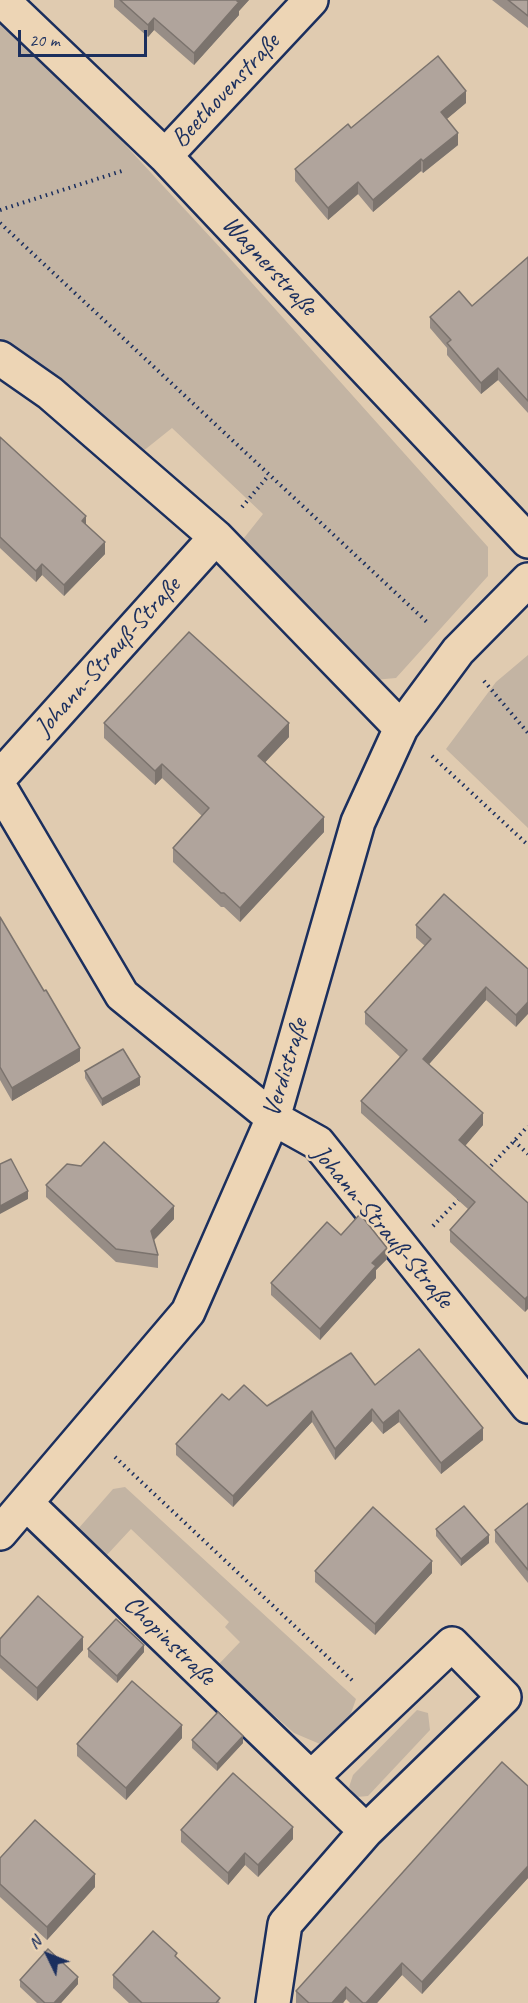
<!DOCTYPE html>
<html>
<head>
<meta charset="utf-8">
<style>
  body { margin:0 }
  #map { position:relative; width:528px; height:2003px; overflow:hidden; background:#e0cbb0; font-family:Caveat,sans-serif }
  canvas { display:block }
  .north { position:absolute; left:18px; top:1925px; width:60px; height:60px; -webkit-text-stroke:4px #edd5b5; paint-order:stroke; rotate:313deg; font-size:16px; font-weight:700; line-height:24px; text-align:center; color:#1b2f5e }
  .north::after { content:''; display:block; margin:auto; width:21px; height:27px; background:#1b2f5e; clip-path:polygon(50% 0,100% 100%,50% 72%,0 100%) }
  .scale { position:absolute; left:18px; top:30px; width:129px; height:27px; box-sizing:border-box; border:3px solid #1b2f5e; border-top:0; padding-left:8px; font-size:18px; line-height:21px; white-space:nowrap; color:#1b2f5e; -webkit-text-stroke:4px #edd5b5; paint-order:stroke }
</style>
</head>
<body>
<div id="map">
<canvas width="528" height="2003"></canvas>
<div class="north">N</div>
<div class="scale">20 m</div>
</div>
<script>
const ctx = document.querySelector('canvas').getContext('2d');
ctx.lineJoin = 'round';
function fill(path, color) { ctx.fillStyle = color; ctx.fill(path, 'evenodd'); }
const shape = rows => new Path2D(rows.map(r => 'M' + r).join(''));
function strokePath(path, color, width, dash) { ctx.strokeStyle = color; ctx.lineWidth = width; ctx.lineCap = dash ? 'butt' : 'round'; ctx.setLineDash(dash || []); ctx.stroke(path); }
function write(font, color, halo, rows, align = 'center') {
  ctx.font = font + ' Caveat,sans-serif'; ctx.lineWidth = 5; ctx.setLineDash([]); ctx.textBaseline = 'middle'; ctx.strokeStyle = halo; ctx.fillStyle = color; for (const [text, x, y, turn = 0] of rows) {
    ctx.save(); ctx.translate(x, y); ctx.rotate((+turn || 0) * Math.PI / 180); ctx.textAlign = isNaN(turn) ? turn : align; if (halo) ctx.strokeText(text, 0, 0); ctx.fillText(text, 0, 0); ctx.restore();
  }
}
fill(shape([
  [0,23,117,136,226,254,488,547,488,576,396,678,374,680,242,557,244,538,263,514,172,428,142,452,0,346],
  [528,655,528,828,446,749,496,682],
  [125,1487,356,1699,350,1716,320,1744,294,1733,218,1665,240,1642,225,1627,229,1622,131,1529,105,1557,78,1529,113,1489],
  [417,1710,428,1713,430,1730,368,1796,357,1797,349,1787,353,1775]
]), '#c3b4a3');
const minor = shape([
  [2,0,165,156,528,541],
  [165,156,311,0],
  [0,358,50,393,216,537,401,728],
  [0,777,216,537],
  [0,788,122,995,273,1118,318,1143,528,1406],
  [27,1504,311,1778],
  [0,1533,188,1312,273,1118,358,822,401,728,458,651,528,580],
  [273,2003,285,1924,366,1831,504,1697,452,1644,311,1778,366,1831]
]);
strokePath(minor, '#1b2f5e', 38);
strokePath(shape([
  [0,210,125,170],
  [0,223,429,624],
  [242,507,269,475],
  [484,681,528,733],
  [432,756,528,845],
  [514,1141,528,1154],
  [487,1170,528,1126],
  [433,1226,461,1197],
  [115,1457,354,1682]
]), '#1b2f5e', 4, [1.5, 4.5]);
strokePath(minor, '#edd5b5', 33);
fill(shape([
  [114,0,249,0,239,11,239,15,194,65,154,30,148,37,114,7],
  [492,0,528,0,528,28],
  [466,103,446,119,458,145,423,173,421,171,373,212,358,194,328,220,295,181,295,169,351,128],
  [528,257,528,413,498,380,481,394,447,355,447,348,430,328,430,317,472,306],
  [0,437,86,525,105,554,64,596,42,575,36,582,0,548],
  [104,723,289,737,265,762,324,832,240,922,224,907,221,907,173,862,173,848,202,816,162,778,155,785,104,738],
  [0,917,80,1061,12,1101,0,1080],
  [416,925,528,969,516,1027,486,1000,429,1064,483,1125,465,1146,528,1203,525,1312,450,1242,450,1230,468,1209,361,1113,361,1101,400,1057,365,1024,365,1012,425,946,416,938],
  [85,1071,140,1085,102,1106,85,1078],
  [46,1185,174,1219,154,1240,158,1255,158,1268,116,1262,46,1197],
  [341,1235,387,1259,376,1270,376,1278,320,1340,271,1295,271,1283],
  [375,1385,483,1440,441,1474,399,1422,383,1434,372,1421,335,1460,312,1422,233,1507,176,1455,176,1444,229,1400,267,1406],
  [528,1503,528,1583,495,1542,495,1530],
  [436,1529,489,1543,461,1566,436,1536],
  [315,1571,432,1573,375,1635,315,1582],
  [0,1639,83,1650,37,1701,0,1668],
  [88,1649,144,1652,117,1683,88,1657],
  [182,1738,126,1800,77,1756,77,1744],
  [192,1740,243,1743,217,1771,192,1748],
  [528,1786,528,1878,422,1994,402,1975,377,2003,350,2003,346,1999,343,2003,296,2003,296,1991],
  [181,1830,293,1839,258,1877,245,1865,228,1885,181,1842],
  [0,1858,95,1887,47,1940,0,1897],
  [177,1959,220,2003,129,2003,113,1988,113,1975],
  [20,1980,78,1984,61,2003,37,2003,20,1987]
]), '#978d86');
fill(shape([
  [238,0,249,0,239,11,239,15,194,65,194,53],
  [154,18,154,30,148,37,148,25],
  [466,91,466,103,441,124,441,112],
  [458,133,458,145,423,173,423,161],
  [421,159,421,171,373,212,373,200],
  [358,182,358,194,328,220,328,208],
  [498,368,498,380,481,394,481,383],
  [86,516,86,527,82,521],
  [105,542,105,554,64,596,64,585],
  [42,564,42,575,36,582,36,571],
  [289,723,289,737,258,770,258,756],
  [162,764,162,778,155,785,155,771],
  [324,817,324,832,240,922,240,908],
  [486,987,486,1000,423,1071,423,1059],
  [528,1002,528,1014,516,1027,516,1015],
  [80,1048,80,1061,12,1101,12,1088],
  [140,1077,140,1085,102,1106,102,1099],
  [483,1113,483,1125,459,1153,459,1140],
  [28,1191,28,1199,0,1214,0,1206],
  [174,1206,174,1219,151,1243,151,1231],
  [387,1248,387,1259,376,1270,376,1278,320,1340,320,1329,372,1263],
  [528,1296,528,1309,525,1312,525,1299],
  [372,1409,372,1421,335,1460,335,1449],
  [399,1410,399,1422,383,1434,383,1423],
  [312,1411,312,1422,233,1507,233,1496],
  [483,1428,483,1440,441,1474,441,1463],
  [489,1535,489,1543,461,1566,461,1559],
  [432,1561,432,1573,375,1635,375,1624],
  [83,1637,83,1650,37,1701,37,1688],
  [144,1645,144,1652,117,1683,117,1676],
  [182,1725,182,1738,126,1800,126,1788],
  [243,1736,243,1743,217,1771,217,1764],
  [293,1827,293,1839,258,1877,258,1865],
  [245,1853,245,1865,228,1885,228,1873],
  [528,1866,528,1878,422,1994,422,1982],
  [95,1874,95,1887,47,1940,47,1927],
  [402,1963,402,1975,377,2003,366,2003],
  [78,1977,78,1984,61,2003,54,2003],
  [346,1987,346,1999,343,2003,332,2003]
]), '#7b736d');
const building = shape([
  [120,0,238,0,237,1,239,2,194,53,154,18,148,25,120,0],
  [508,0,528,0,528,16,508,0],
  [438,56,466,91,441,112,458,133,423,161,421,159,373,200,358,182,328,208,295,169,348,124,351,128,438,56],
  [528,257,528,401,498,368,481,383,447,343,451,340,430,317,459,291,472,306,528,257],
  [0,437,86,516,82,521,105,542,64,585,42,564,36,571,0,537,0,437],
  [189,632,289,723,258,756,324,817,240,908,224,893,221,893,173,848,209,808,162,764,155,771,104,723,189,632],
  [444,894,528,969,528,1002,516,1015,486,987,423,1059,483,1113,459,1140,528,1203,528,1296,525,1299,450,1230,475,1202,361,1101,407,1050,365,1012,431,939,416,925,444,894],
  [0,917,44,991,46,990,80,1048,12,1088,0,1067,0,917],
  [123,1049,140,1077,102,1099,85,1071,123,1049],
  [104,1142,174,1206,151,1231,158,1255,116,1249,46,1185,67,1164,81,1166,104,1142],
  [11,1159,28,1191,0,1206,0,1164,11,1159],
  [360,1214,387,1248,372,1263,376,1266,320,1329,271,1283,327,1222,341,1235,360,1214],
  [419,1349,483,1428,441,1463,399,1410,383,1423,372,1409,335,1449,312,1411,233,1496,176,1444,222,1394,229,1400,244,1385,267,1406,351,1353,375,1385,419,1349],
  [528,1503,528,1570,495,1530,528,1503],
  [464,1506,489,1535,461,1559,436,1529,464,1506],
  [373,1507,432,1561,375,1624,315,1571,373,1507],
  [38,1596,83,1637,37,1688,0,1655,0,1639,38,1596],
  [116,1619,144,1645,117,1676,88,1649,116,1619],
  [132,1681,182,1725,126,1788,77,1744,132,1681],
  [218,1712,243,1736,217,1764,192,1740,218,1712],
  [502,1762,528,1786,528,1866,422,1982,402,1963,366,2003,363,2003,346,1987,332,2003,309,2003,296,1991,502,1762],
  [233,1773,293,1827,258,1865,245,1853,228,1873,181,1830,233,1773],
  [35,1820,95,1874,47,1927,0,1884,0,1858,35,1820],
  [153,1931,177,1953,175,1956,220,1998,216,2003,142,2003,113,1975,153,1931],
  [48,1949,78,1977,54,2003,45,2003,20,1980,48,1949]
]);
fill(building, '#b0a49c');
strokePath(building, '#7b736d', 1.5);
write('26px', '#1b2f5e', '#edd5b5', [
  ["Beethovenstraße",226,91,-47],
  ["Wagnerstraße",269,266,47],
  ["Johann-Strauß-Straße",108,657,-48],
  ["Verdistraße",286,1068,-73],
  ["Johann-Strauß-Straße",382,1227,50],
  ["Chopinstraße",169,1641,44]
]);
</script>
</body>
</html>
